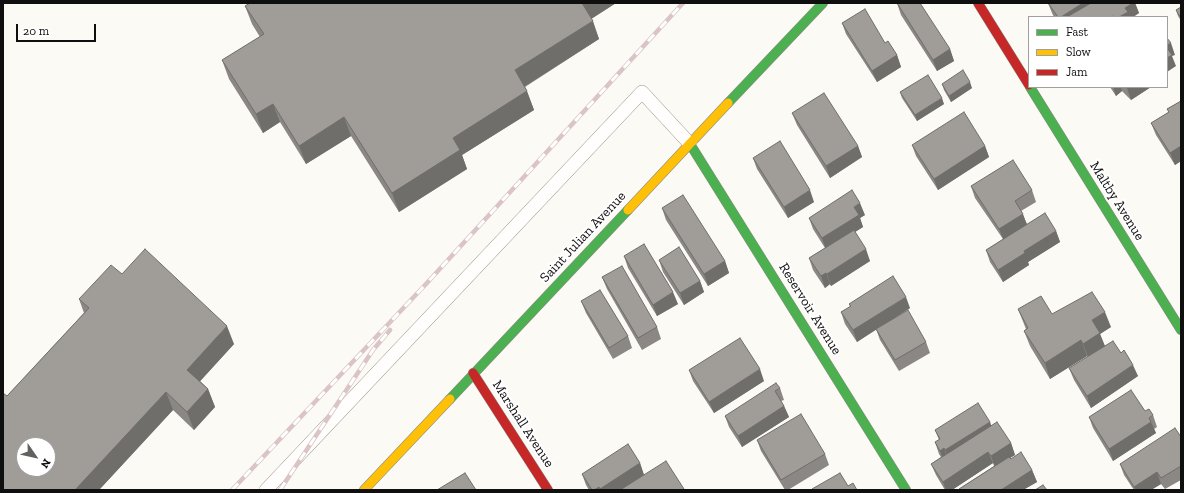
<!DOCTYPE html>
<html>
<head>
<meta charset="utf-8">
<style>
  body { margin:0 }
  #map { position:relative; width:1184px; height:493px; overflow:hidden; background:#fcfaf4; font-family:"Zilla Slab",serif }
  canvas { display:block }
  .frame { position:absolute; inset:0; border:4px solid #0f0f0f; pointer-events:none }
  .legend { position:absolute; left:1028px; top:16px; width:140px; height:72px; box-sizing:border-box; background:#fff; border:1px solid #9f9f9f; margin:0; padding:5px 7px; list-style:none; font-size:12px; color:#0f0f0f }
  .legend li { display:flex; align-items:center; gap:8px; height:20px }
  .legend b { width:20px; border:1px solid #9f9f9f }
  .north { position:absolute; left:16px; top:437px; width:40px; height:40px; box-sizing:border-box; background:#fff; border:1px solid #9f9f9f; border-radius:50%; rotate:124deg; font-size:11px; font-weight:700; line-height:16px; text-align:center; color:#0f0f0f }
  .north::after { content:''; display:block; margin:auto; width:14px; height:18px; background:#62615f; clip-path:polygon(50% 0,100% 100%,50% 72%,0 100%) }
  .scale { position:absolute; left:16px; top:24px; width:80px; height:18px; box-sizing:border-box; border:2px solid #0f0f0f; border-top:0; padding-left:5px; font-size:12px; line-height:14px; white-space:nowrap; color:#0f0f0f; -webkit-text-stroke:3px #fff; paint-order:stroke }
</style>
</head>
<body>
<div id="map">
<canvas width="1184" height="493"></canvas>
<div class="frame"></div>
<ul class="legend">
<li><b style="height:5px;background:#4caf50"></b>Fast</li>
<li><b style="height:5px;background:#ffc107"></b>Slow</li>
<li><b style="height:5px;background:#c62828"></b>Jam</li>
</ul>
<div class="north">N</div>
<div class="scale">20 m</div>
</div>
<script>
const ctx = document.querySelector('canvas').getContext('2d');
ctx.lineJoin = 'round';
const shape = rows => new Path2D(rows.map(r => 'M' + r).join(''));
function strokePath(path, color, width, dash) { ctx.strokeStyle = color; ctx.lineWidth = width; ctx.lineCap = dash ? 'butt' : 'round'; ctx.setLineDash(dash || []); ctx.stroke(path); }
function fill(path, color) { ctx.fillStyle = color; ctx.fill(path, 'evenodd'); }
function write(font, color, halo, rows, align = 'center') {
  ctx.font = font + ' "Zilla Slab",serif'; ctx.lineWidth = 4; ctx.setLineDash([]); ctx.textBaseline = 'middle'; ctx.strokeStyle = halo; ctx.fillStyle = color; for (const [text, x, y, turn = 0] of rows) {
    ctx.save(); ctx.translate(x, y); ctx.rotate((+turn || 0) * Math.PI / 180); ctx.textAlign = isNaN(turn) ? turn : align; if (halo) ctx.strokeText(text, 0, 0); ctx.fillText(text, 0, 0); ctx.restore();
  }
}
const lane = shape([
  [266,490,642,92,690,144]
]);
const fast = shape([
  [1030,87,1181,330],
  [728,103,823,3],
  [690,144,906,490],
  [450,399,628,210]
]);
const slow = shape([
  [628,210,728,103],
  [364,490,450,399]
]);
const jam = shape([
  [978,3,1029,85],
  [473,373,548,490]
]);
strokePath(lane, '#969592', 14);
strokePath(fast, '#8c8b89', 10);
strokePath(slow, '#8c8b89', 10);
strokePath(jam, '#8c8b89', 10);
strokePath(lane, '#fffefd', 13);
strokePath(fast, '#4caf50', 9);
strokePath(slow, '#ffc107', 9);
strokePath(jam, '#c62828', 9);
const rail = shape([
  [232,490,426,284,683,3],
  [280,490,373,350,390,330]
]);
strokePath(rail, '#dac4c5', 4.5);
strokePath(rail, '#fff', 3, [9]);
fill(shape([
  [250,3,616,3,591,19,599,39,525,87,534,110,462,155,467,169,399,212,351,136,306,164,280,122,263,133,229,79,222,60,260,37,252,24,245,6],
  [897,3,950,49,954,61,937,71,901,15],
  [1048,3,1135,3,1139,13,1133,17,1054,17,1052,13],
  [1181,7,1181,21,1178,16,1176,10],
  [842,23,885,43,897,55,901,67,877,82,846,34],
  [942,84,972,88,951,102,944,90],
  [1110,87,1151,87,1131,100,1122,91,1116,96],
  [900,92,944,104,917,121,902,98],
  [1181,101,1181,161,1175,165,1156,135,1151,123,1169,112,1167,109],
  [792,113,858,146,862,157,830,178,797,125],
  [912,145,985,146,989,157,938,190,916,156],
  [753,158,814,202,788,218,757,169],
  [971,186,1032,190,1036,202,1021,211,1027,224,1056,231,1060,242,1028,262,1029,265,1003,282,990,262,986,250,1003,239,975,198],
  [662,208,725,261,729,273,708,286,666,220],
  [865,215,860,218,863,227,855,232,870,261,831,286,830,284,825,288,813,270,809,258,825,248,813,229,809,218],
  [624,256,678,304,657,316,628,268],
  [659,260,700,281,704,292,684,305,663,272],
  [122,274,234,344,200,381,208,389,215,407,194,430,173,410,99,490,3,490,7,396,84,313,79,299],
  [602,277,657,327,661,339,642,350,607,289],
  [581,301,628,336,632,348,613,359,586,313],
  [849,304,910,308,894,318,926,342,930,353,899,371,880,340,876,329,857,342,845,324,841,312,850,307],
  [1018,309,1052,314,1111,327,1100,334,1105,346,1121,353,1138,376,1091,408,1074,380,1069,368,1088,357,1087,356,1050,379,1030,346,1024,331,1026,329],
  [689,370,764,381,714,413,693,381],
  [780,388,784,400,781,401,784,406,789,417,742,447,729,427,725,416],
  [1145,411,1153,415,1157,427,1154,429,1156,433,1113,461,1093,428,1089,417],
  [990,422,991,426,1011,443,1015,455,1010,458,1011,459,1032,470,1037,482,1023,490,960,490,959,489,994,466,993,463,952,490,945,490,936,475,931,464,941,457,939,454,935,442,939,440,935,430],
  [1181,437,1181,480,1165,489,1161,484,1151,490,1134,490,1124,475,1120,464],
  [757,440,825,454,829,465,788,490,785,490,761,451],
  [640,463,644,475,684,490,589,490,586,485,582,474]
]), '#8a8784');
fill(shape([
  [581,3,616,3,588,21],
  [1083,3,1106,3,1083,17,1061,17],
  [1133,3,1135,3,1139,13,1133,17,1119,17,1125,8],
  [593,21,599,39,522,88,515,70],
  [1171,43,1175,55,1172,56,1176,66,1167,72,1167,45],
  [950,49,954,61,937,71,933,60],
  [897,55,901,67,877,82,872,71],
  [970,82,972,88,951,102,949,96],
  [1113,87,1121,87,1122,91,1116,96],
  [1129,87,1151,87,1131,100,1127,88],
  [527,91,534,110,462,155,467,169,399,212,392,193,453,138],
  [942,98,944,104,917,121,915,115],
  [273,104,280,122,263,133,256,114],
  [344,117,351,136,306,164,299,146],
  [858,146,862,157,830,178,826,166],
  [985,146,989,157,938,190,934,179],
  [1181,146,1181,161,1175,165,1170,153],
  [810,190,814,202,788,218,784,207],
  [860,203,865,215,860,218,863,227,826,250,822,238,854,207],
  [1023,214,1027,225,1004,241,999,229],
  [1056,231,1060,242,1028,262,1029,265,1003,282,998,270,1024,251],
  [866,249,870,261,831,286,827,274],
  [725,261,729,273,708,286,704,274],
  [826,273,830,284,825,288,821,276],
  [700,281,704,292,684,305,680,293],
  [673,292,678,304,657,316,653,305],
  [906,297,910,308,857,342,853,330],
  [1105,312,1111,327,1100,334,1106,349,1089,359,1083,344,1092,320],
  [227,326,234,344,194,388,187,370],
  [1081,340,1087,356,1050,379,1045,363],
  [1133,365,1138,376,1091,408,1087,396],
  [760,369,764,381,714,413,709,402],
  [208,389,215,407,194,430,187,412],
  [166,392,173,410,99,490,75,490],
  [784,406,789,417,742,447,738,436],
  [990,422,994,434,950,462,945,450],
  [1151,422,1156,433,1113,461,1109,449],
  [1011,443,1015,455,995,467,991,456],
  [944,448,948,460,944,462,940,451],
  [988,452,993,463,952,490,946,490,943,482],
  [640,463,644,475,621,490,600,490,600,489],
  [1032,470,1037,482,1023,490,1001,490],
  [1157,472,1161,484,1151,490,1136,490,1134,487],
  [599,487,600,490,594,490]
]), '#706e6b');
const building = shape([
  [250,3,582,3,593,21,515,70,527,91,453,138,460,150,392,193,344,117,299,146,273,104,256,114,222,60,264,34,245,6,250,3],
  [897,3,920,3,950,49,933,60,897,3],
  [1048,3,1083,3,1061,17,1058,17,1048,3],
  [1091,3,1133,3,1125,8,1128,12,1119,17,1114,17,1113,16,1111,17,1067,17,1091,3],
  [1181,7,1181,18,1176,10,1181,7],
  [865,9,885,43,888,41,897,55,872,71,842,23,865,9],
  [1167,38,1171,43,1167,45,1167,38],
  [1167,48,1172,55,1167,58,1167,48],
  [963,70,970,82,949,96,942,84,963,70],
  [928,75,942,98,915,115,900,92,928,75],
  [824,93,858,146,826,166,792,113,824,93],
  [1181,101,1181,146,1170,153,1151,123,1169,112,1167,109,1181,101],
  [964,112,985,146,934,179,912,145,964,112],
  [780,141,810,190,784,207,753,158,780,141],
  [1013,160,1032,190,1015,201,1023,214,999,229,971,186,1013,160],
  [852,190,860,203,854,207,859,215,822,238,809,218,852,190],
  [683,195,725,261,704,274,662,208,683,195],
  [1045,213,1056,231,1024,251,1025,253,998,270,986,250,1045,213],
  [854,230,866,249,827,274,826,273,821,276,809,258,854,230],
  [644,244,673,292,653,305,624,256,644,244],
  [679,247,700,281,680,293,659,260,679,247],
  [145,249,227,326,187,370,208,389,187,412,166,392,75,490,3,490,3,393,7,396,89,308,79,299,111,265,122,274,145,249],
  [24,445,48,445,48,469,24,469,24,445],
  [622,266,657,327,638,338,602,277,622,266],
  [893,276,906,297,853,330,841,312,851,306,849,304,893,276],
  [600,290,628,336,609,348,581,301,600,290],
  [1092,292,1105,312,1092,320,1100,333,1083,344,1081,340,1045,363,1024,331,1028,328,1018,309,1041,296,1052,314,1092,292],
  [908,310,926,342,895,360,876,329,908,310],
  [740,338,760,369,709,402,689,370,740,338],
  [1113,341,1121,353,1124,350,1133,365,1087,396,1069,368,1113,341],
  [776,383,780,388,775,391,784,406,738,436,725,416,776,383],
  [1131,390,1145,411,1149,409,1153,415,1149,418,1151,422,1109,449,1089,417,1131,390],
  [978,403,990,422,945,450,944,448,940,451,935,442,940,439,935,430,978,403],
  [801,414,825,454,781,480,757,440,801,414],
  [997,422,1011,443,991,456,988,452,943,482,931,464,997,422],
  [1175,428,1181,437,1181,466,1161,478,1157,472,1134,487,1120,464,1175,428],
  [628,444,640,463,600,489,599,487,594,490,592,490,582,474,628,444],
  [1021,452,1032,470,1001,490,960,490,959,489,1009,457,1011,459,1021,452],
  [666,461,684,489,683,490,620,490,666,461],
  [465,473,476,490,437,490,465,473],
  [840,473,848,486,853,483,857,490,813,490,812,489,840,473],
  [1043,485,1047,490,1035,490,1043,485]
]);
fill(building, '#a09d99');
strokePath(building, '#706e6b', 1);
write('14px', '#0f0f0f', '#fff', [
  ["Maltby Avenue",1117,201,58],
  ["Saint Julian Avenue",583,237,-47],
  ["Reservoir Avenue",810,309,58],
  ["Marshall Avenue",523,424,57]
]);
</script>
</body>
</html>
